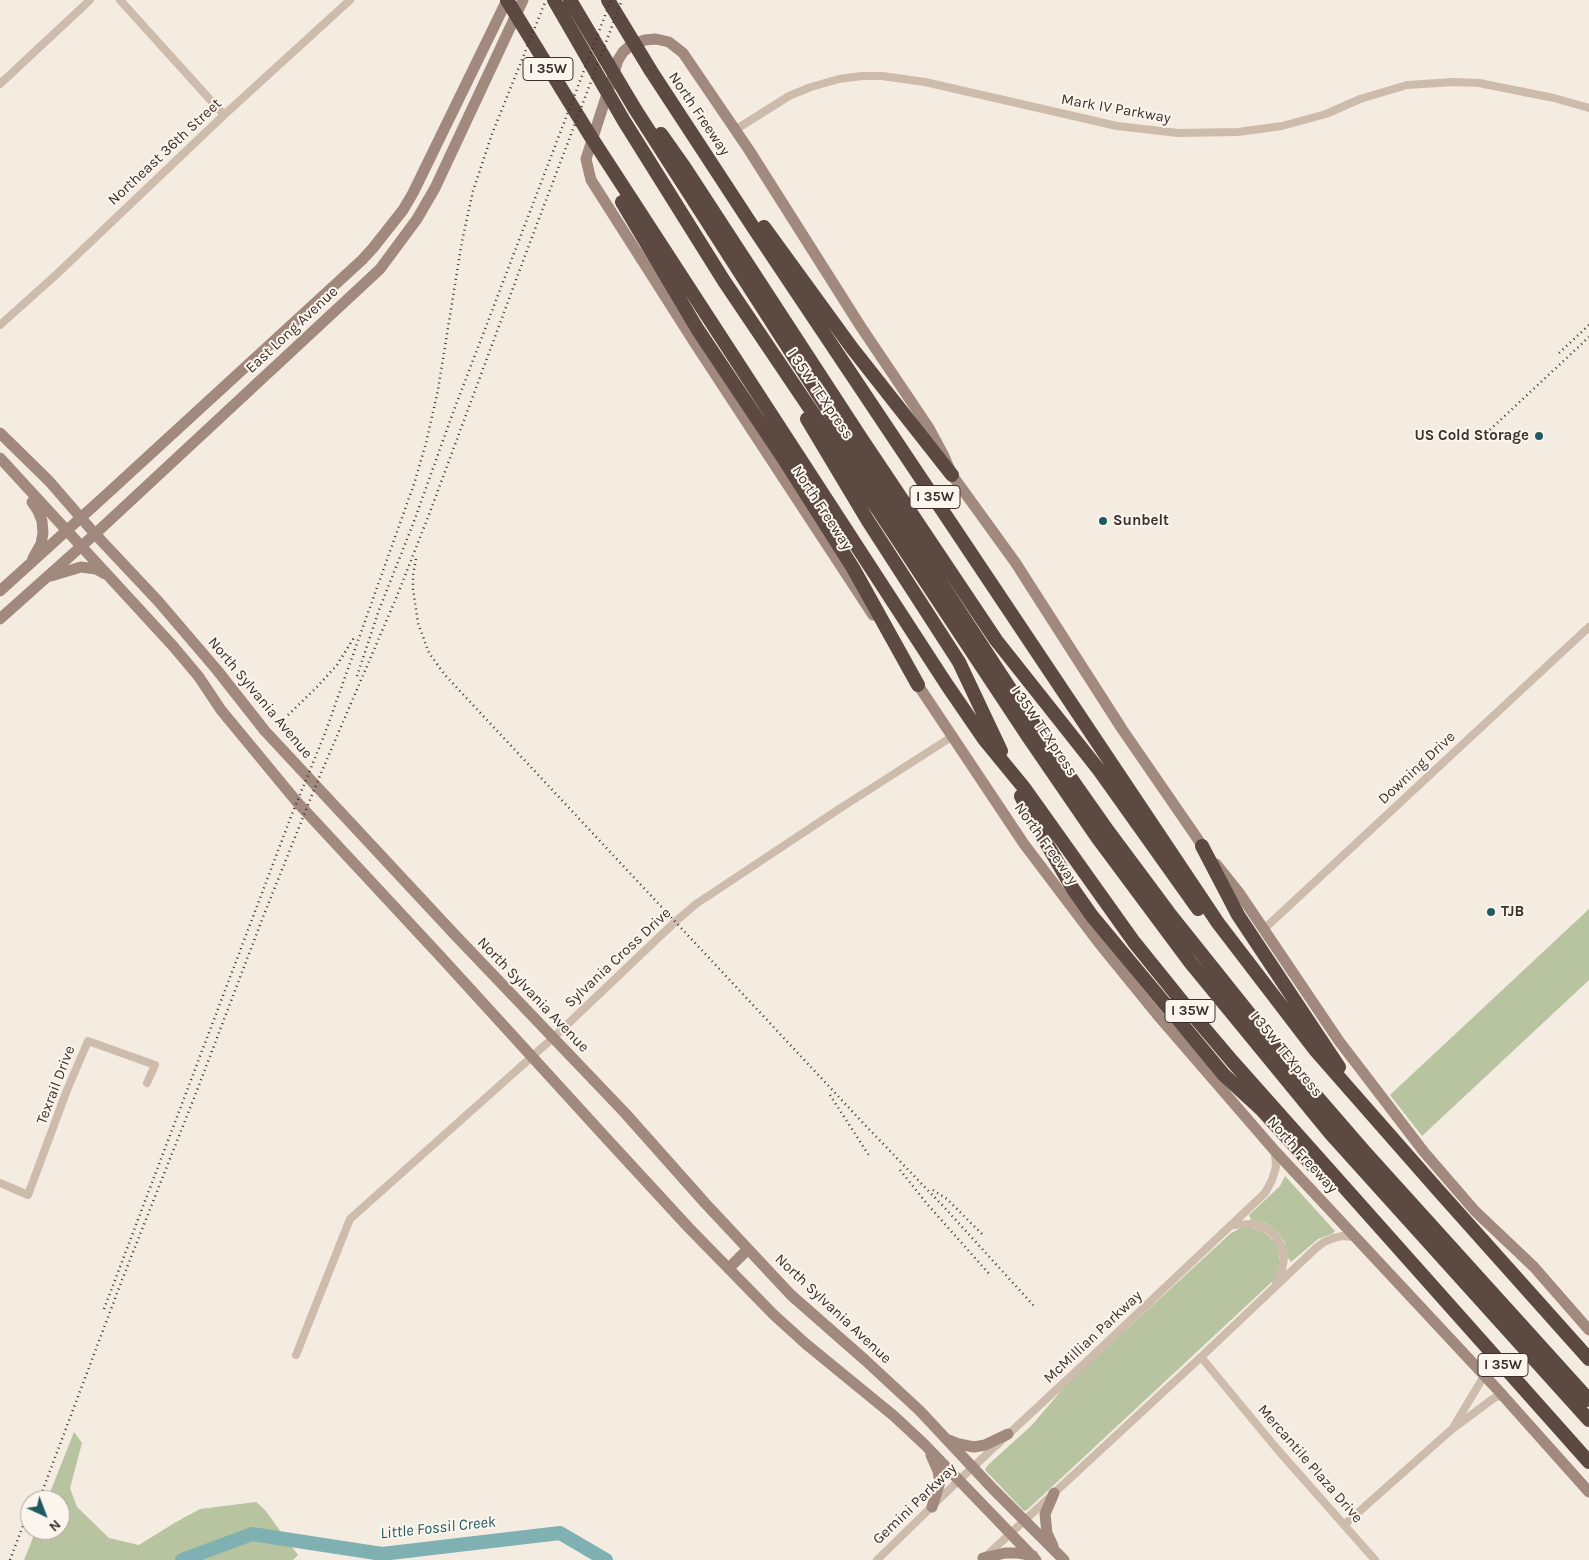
<!DOCTYPE html>
<html>
<head>
<meta charset="utf-8">
<style>
  body { margin:0 }
  #map { position:relative; width:1589px; height:1560px; overflow:hidden; background:#f4ebe1; font-family:Karla,sans-serif }
  canvas { display:block }
  .north { position:absolute; left:20px; top:1490px; width:50px; height:50px; box-sizing:border-box; background:#fbf5ee; border:1px solid #aea6a0; border-radius:50%; rotate:137deg; font-size:14px; font-weight:700; line-height:20px; text-align:center; color:#3b302b }
  .north::after { content:''; display:block; margin:auto; width:18px; height:22px; background:#1f5a5e; clip-path:polygon(50% 0,100% 100%,50% 72%,0 100%) }
</style>
</head>
<body>
<div id="map">
<canvas width="1589" height="1560"></canvas>
<div class="north">N</div>
</div>
<script>
const ctx = document.querySelector('canvas').getContext('2d');
ctx.lineJoin = 'round';
function fill(path, color) { ctx.fillStyle = color; ctx.fill(path, 'evenodd'); }
const shape = rows => new Path2D(rows.map(r => 'M' + r).join(''));
function strokePath(path, color, width, dash) { ctx.strokeStyle = color; ctx.lineWidth = width; ctx.lineCap = dash ? 'butt' : 'round'; ctx.setLineDash(dash || []); ctx.stroke(path); }
function write(font, color, halo, rows, align = 'center') {
  ctx.font = font + ' Karla,sans-serif'; ctx.lineWidth = 4; ctx.setLineDash([]); ctx.textBaseline = 'middle'; ctx.strokeStyle = halo; ctx.fillStyle = color; for (const [text, x, y, turn = 0] of rows) {
    ctx.save(); ctx.translate(x, y); ctx.rotate((+turn || 0) * Math.PI / 180); ctx.textAlign = isNaN(turn) ? turn : align; if (halo) ctx.strokeText(text, 0, 0); ctx.fillText(text, 0, 0); ctx.restore();
  }
}
fill(shape([
  [1589,909,1589,980,1422,1136,1390,1095],
  [1285,1176,1335,1231,1332,1234,1318,1239,1291,1262,1288,1258,1285,1243,1278,1233,1265,1223,1251,1220,1249,1215,1280,1186],
  [1241,1228,1252,1228,1263,1231,1275,1242,1279,1251,1280,1262,1275,1279,1027,1510,1024,1511,986,1471,985,1469,988,1465,1032,1425,1066,1385,1231,1233],
  [74,1432,82,1443,70,1488,77,1507,109,1538,139,1545,176,1522,200,1509,256,1502,265,1510,298,1555,293,1560,24,1560,36,1530,60,1530,60,1500,47,1500]
]), '#b8c4a0');
strokePath(shape([
  [182,1560,252,1534,382,1554,560,1533,606,1560]
]), '#7fb0b2', 14);
strokePath(shape([
  [120,0,224,115],
  [0,84,90,0],
  [735,130,789,96,811,87,839,79,862,76,882,76,925,82,1117,126,1178,133,1238,132,1282,126,1326,114,1360,99,1407,85,1454,82,1479,83,1554,98,1589,108],
  [0,325,58,273,224,115,350,0],
  [1264,929,1589,627],
  [0,1183,28,1195,67,1090,88,1041,155,1065,147,1083],
  [1231,1225,1254,1224,1266,1228,1275,1236,1282,1247,1284,1258,1282,1270,1276,1283],
  [296,1355,350,1219,554,1037,675,922,696,904,839,809,953,736],
  [1201,1357,1277,1449,1375,1560],
  [1454,1426,1484,1376],
  [1344,1525,1451,1430,1494,1398,1502,1395],
  [985,1557,1201,1357,1316,1248,1324,1242,1334,1238,1342,1236,1356,1237],
  [877,1560,959,1480,1084,1364,1265,1193,1272,1180,1276,1167,1275,1152]
]), '#cdbbac', 8);
strokePath(shape([
  [0,433,49,481,95,534,158,601,217,670,265,731,456,936,625,1113,705,1203,791,1295,865,1360,920,1411,993,1489,1064,1560],
  [0,458,173,646,199,677,221,710,297,802,441,957,607,1139,689,1228,774,1315,806,1344,894,1416,925,1445,1036,1560],
  [32,502,38,511,42,521,43,533,41,544,33,558],
  [51,576,81,567,96,569,105,574],
  [0,591,107,494,362,260,373,248,403,210,413,193,507,0],
  [873,615,696,345,591,180,586,159,618,60,623,52,631,45,645,40,656,39,669,42,683,53,749,150,861,327,929,428,943,454,952,475,1015,562,1122,729,1206,851],
  [0,619,95,534,380,269,417,219,435,188,523,0],
  [914,679,1024,844,1099,943,1160,1018,1275,1151,1497,1389,1589,1492],
  [1216,864,1240,894,1339,1041,1424,1152,1475,1211,1534,1267,1589,1330],
  [729,1268,748,1249],
  [949,1440,959,1444,974,1447,985,1445,1008,1434],
  [931,1455,938,1471,940,1482,932,1507],
  [1053,1546,1047,1533,1045,1514,1054,1493],
  [983,1558,1005,1553,1019,1553,1033,1556]
]), '#a18a7d', 11);
strokePath(shape([
  [507,0,591,137,947,685,984,739,1025,789,1134,942,1188,1009,1232,1061,1589,1462],
  [554,0,624,121,724,281,879,511,1029,738,1097,837,1190,962,1331,1134,1589,1420],
  [570,0,635,109,841,430,1009,687,1065,770,1108,831,1169,913,1300,1077,1364,1151,1589,1400],
  [608,0,651,71,755,230,1218,923,1316,1051,1438,1190,1589,1359],
  [661,134,685,168,861,438,996,640,1099,770,1198,909],
  [622,202,698,330,782,456,853,568,918,685],
  [764,227,852,348,952,475],
  [807,419,868,521,959,662,1001,751],
  [1021,796,1033,820,1073,889,1092,916,1224,1075,1261,1109,1313,1166],
  [1202,846,1238,915,1339,1067]
]), '#5c4a42', 14);
strokePath(shape([
  [1559,353,1589,325],
  [1479,440,1589,337],
  [416,559,413,575,413,589,418,623,429,653,445,675,865,1125,944,1207,1034,1306],
  [357,676,379,610,413,524,454,410,611,0],
  [288,715,316,688,337,665,355,636],
  [830,1095,870,1157],
  [900,1170,928,1205,991,1276],
  [933,1190,947,1199,983,1235],
  [104,1309,292,814,324,736,414,484,426,443,438,390,462,241,473,191,492,134,546,0],
  [39,1500,122,1280,196,1093,263,917,316,785,397,596,430,512,529,245,622,0],
  [10,1560,30,1507]
]), '#3b302b', 2.5, [1, 4]);
for (const [x, y, r, color] of [
  [1539,436,5,"#1f5a5e"],
  [1103,521,5,"#1f5a5e"],
  [1491,912,5,"#1f5a5e"]
]) { const dot = new Path2D(); dot.arc(x, y, r, 0, 2 * Math.PI); ctx.fillStyle = color; ctx.fill(dot); strokePath(dot, '#fbf5ee', 2); }
for (const [x, y, w] of [
  [548,69,50],
  [935,497,50],
  [1190,1011,50],
  [1503,1365,50]
]) { const box = new Path2D(); box.roundRect(x - w / 2, y - 11.5, w, 23, 4); ctx.fillStyle = '#fbf5ee'; ctx.fill(box); strokePath(box, '#3b302b', 1); }
write('bold 14px', '#3b302b', null, [
  ["I 35W",548,69],
  ["I 35W",935,497],
  ["I 35W",1190,1011],
  ["I 35W",1503,1365]
]);
write('15px', '#3b302b', '#fbf5ee', [
  ["Mark IV Parkway",1116,109,10],
  ["North Freeway",699,114,56],
  ["Northeast 36th Street",165,152,-43],
  ["East Long Avenue",292,330,-43],
  ["I 35W TEXpress",820,394,56],
  ["North Freeway",822,508,57],
  ["North Sylvania Avenue",260,698,50],
  ["I 35W TEXpress",1044,731,56],
  ["Downing Drive",1417,768,-43],
  ["North Freeway",1046,844,54],
  ["Sylvania Cross Drive",618,958,-43],
  ["North Sylvania Avenue",533,995,46],
  ["I 35W TEXpress",1286,1054,51],
  ["Texrail Drive",56,1085,-69],
  ["North Freeway",1302,1155,48],
  ["North Sylvania Avenue",833,1309,43],
  ["McMillian Parkway",1093,1337,-43],
  ["Mercantile Plaza Drive",1310,1464,49],
  ["Gemini Parkway",915,1504,-44]
]);
write('bold 15px', '#3b302b', '#fbf5ee', [
  ["US Cold Storage",1529,436,"right"],
  ["Sunbelt",1113,521],
  ["TJB",1501,912]
], 'left');
write('italic 16px', '#1f5a5e', '#fbf5ee', [
  ["Little Fossil Creek",438,1528,-6]
]);
</script>
</body>
</html>
